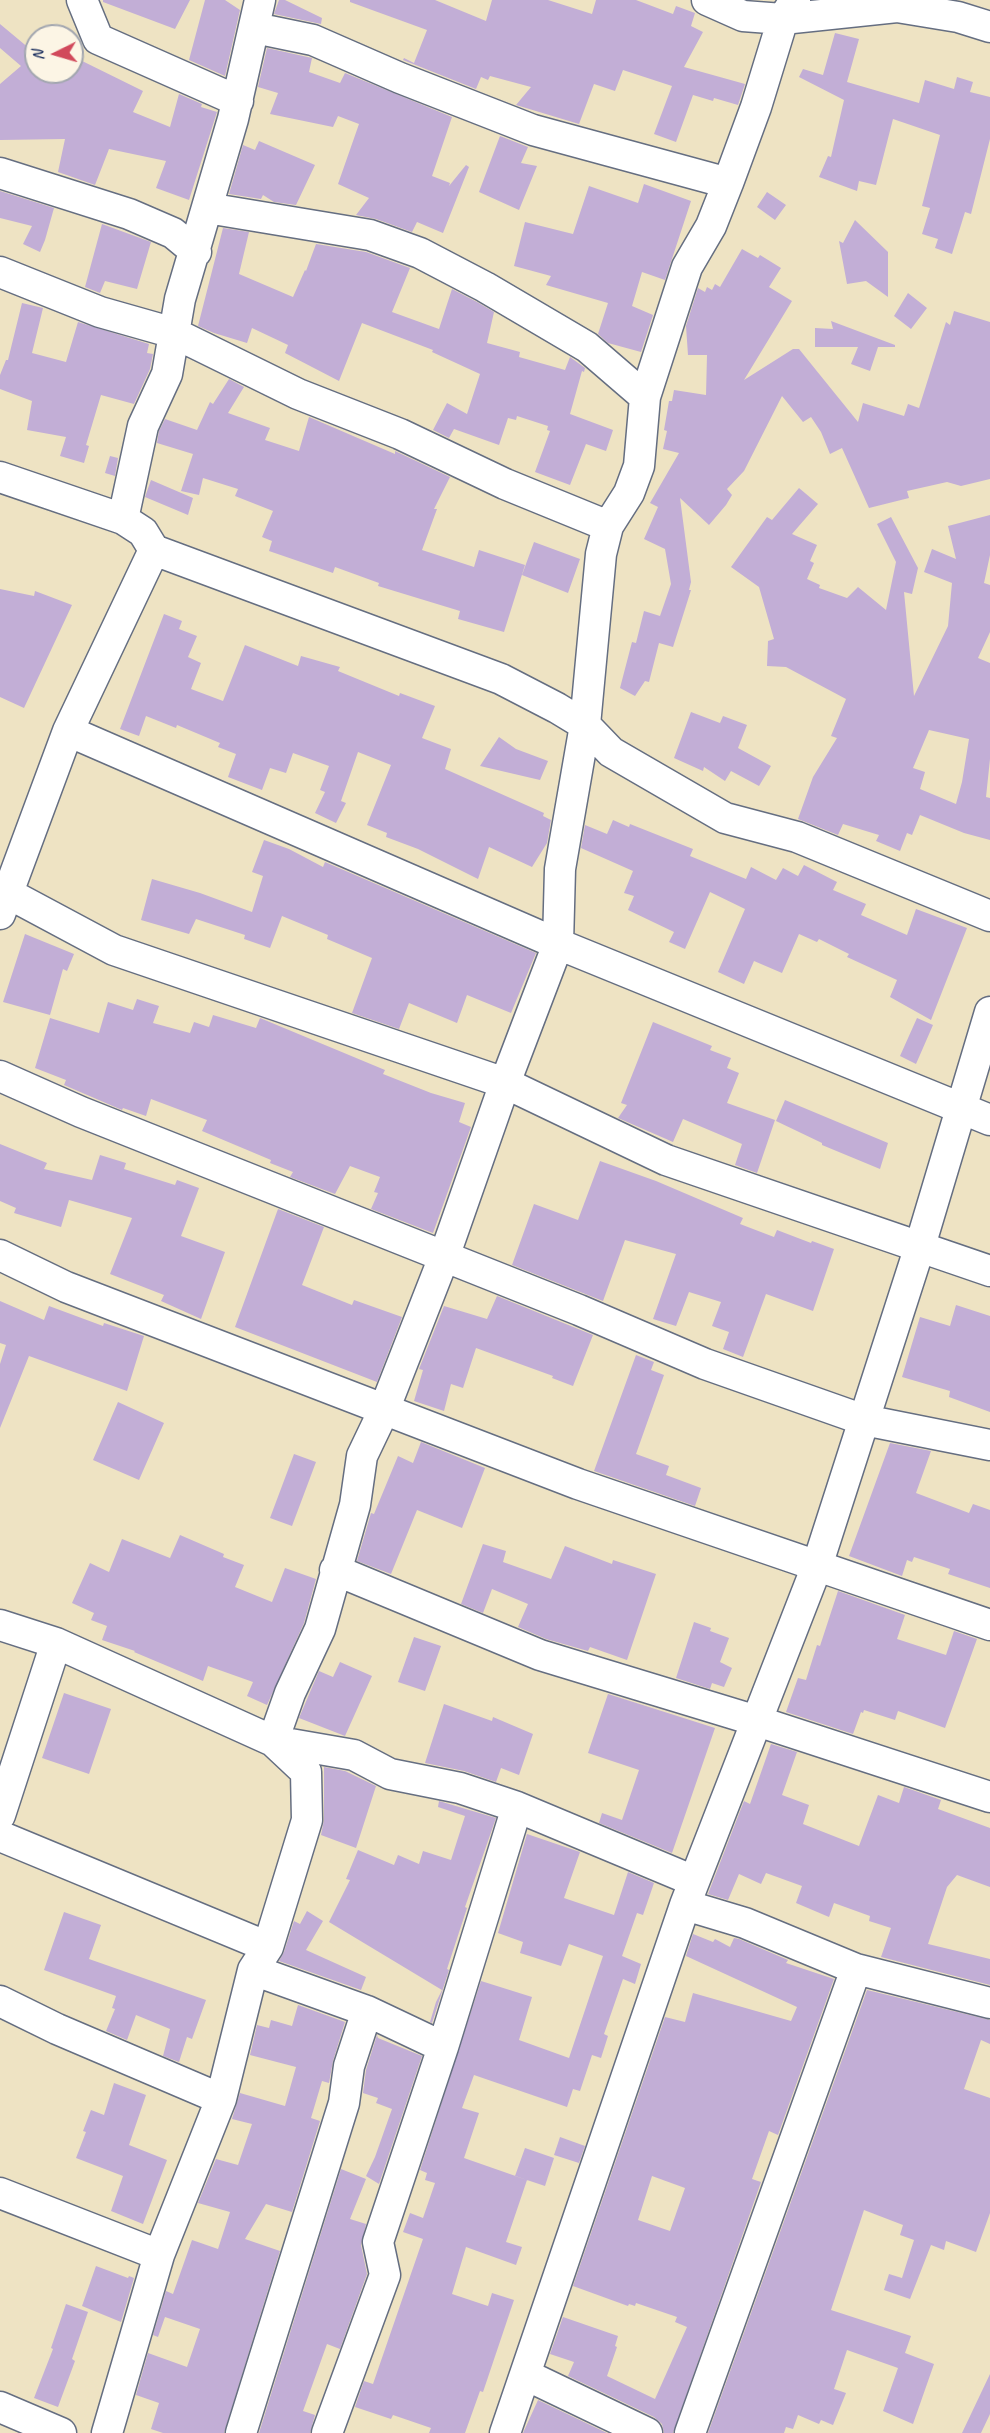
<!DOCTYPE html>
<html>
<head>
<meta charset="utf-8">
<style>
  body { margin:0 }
  #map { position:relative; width:990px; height:2433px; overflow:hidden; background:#eee3c3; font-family:Caveat,sans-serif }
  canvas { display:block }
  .north { position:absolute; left:24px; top:24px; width:60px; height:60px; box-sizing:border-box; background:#fcf5e5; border:2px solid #a2a6af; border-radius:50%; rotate:265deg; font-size:16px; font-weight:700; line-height:24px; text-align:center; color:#1b2f5e }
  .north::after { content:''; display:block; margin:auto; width:21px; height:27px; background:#d1495b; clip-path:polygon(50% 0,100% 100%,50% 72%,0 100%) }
</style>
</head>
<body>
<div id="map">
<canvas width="990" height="2433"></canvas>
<div class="north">N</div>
</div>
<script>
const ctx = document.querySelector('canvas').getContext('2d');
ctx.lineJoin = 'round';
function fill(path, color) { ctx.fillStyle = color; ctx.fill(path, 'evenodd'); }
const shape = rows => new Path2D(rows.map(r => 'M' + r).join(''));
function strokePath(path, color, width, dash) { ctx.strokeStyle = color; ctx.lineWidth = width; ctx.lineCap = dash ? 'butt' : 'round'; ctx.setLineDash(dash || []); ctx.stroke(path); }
fill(shape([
  [103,0,190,0,175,29,103,2],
  [205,0,225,0,240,10,225,76,189,60],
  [279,0,285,0,322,18,321,24,274,14],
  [350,0,435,0,486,21,492,0,548,0,592,14,596,0,636,0,673,14,676,6,695,13,691,26,703,32,684,67,745,84,738,105,714,98,713,101,693,95,676,142,654,134,672,86,623,70,615,91,594,84,579,124,516,105,531,87,490,76,488,80,481,77,476,89,403,60,404,58,414,63,427,30,350,2],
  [0,24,36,54,36,72,72,72,72,56,143,91,133,112,170,127,179,94,202,104,201,107,217,112,189,200,156,188,166,161,109,149,95,185,58,172,65,139,0,140,0,84,21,66,0,48],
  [835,33,859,39,847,82,919,103,925,80,954,89,957,77,973,82,970,92,990,97,990,139,971,214,965,212,952,254,935,248,938,239,922,234,930,208,922,206,940,135,893,119,876,185,859,181,857,191,819,177,828,156,831,157,844,100,799,77,803,69,823,75],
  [267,48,312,58,309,72,340,83,345,73,452,117,432,176,450,183,449,186,466,165,469,167,443,233,417,222,412,232,376,219,356,215,369,198,338,184,359,124,338,116,333,127,270,114,278,93,258,87],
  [500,136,528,147,521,163,537,166,519,210,479,192],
  [259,141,315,165,296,205,274,202,263,195,261,199,229,194,243,145,255,150],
  [644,184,691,201,665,280,642,272,632,306,653,315,641,352,608,343,598,334,608,303,546,285,551,276,514,266,525,222,573,234,589,186,638,203],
  [0,191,54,208,45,240,40,252,23,244,32,226,0,218],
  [767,192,786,205,775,220,757,207],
  [855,220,888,252,888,297,866,281,847,284,839,241,843,243],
  [102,224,151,242,137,289,105,281,100,293,85,287],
  [223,228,249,232,239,274,293,297,305,270,306,271,316,244,366,252,410,268,392,312,439,329,452,289,477,302,494,312,487,343,520,352,519,357,565,370,570,357,585,368,584,372,582,371,570,414,613,430,606,451,586,444,570,485,535,472,550,431,547,430,548,426,517,416,516,420,508,418,499,445,454,429,449,438,433,430,447,403,467,414,480,374,432,352,433,350,362,323,339,381,285,353,288,345,252,328,247,343,214,333,198,326],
  [742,249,758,258,760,255,781,268,769,287,792,301,744,380,793,349,799,349,858,422,863,403,904,416,908,404,919,408,946,322,950,325,954,311,990,322,990,479,961,486,947,482,907,491,909,498,869,508,842,448,830,454,821,432,811,417,803,422,782,396,744,471,727,489,732,495,726,505,709,525,680,498,691,582,689,590,691,590,673,647,659,643,649,682,645,681,635,696,620,688,632,642,636,643,644,611,660,616,671,584,665,549,644,539,658,507,650,503,679,453,663,449,667,431,664,430,669,401,672,401,674,390,706,395,707,355,688,355,686,326,698,288,705,292,707,287,712,290,715,284,720,287],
  [908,293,927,308,911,329,894,316],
  [22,303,43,308,32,353,66,362,78,322,149,344,147,353,153,354,150,369,134,404,101,395,86,445,89,446,84,463,60,456,66,437,27,430,32,401,0,389,0,375,6,360,8,360],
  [831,321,895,345,895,347,878,347,870,371,851,364,858,347,815,347,815,328,833,329],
  [229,379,244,387,228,413,270,428,265,440,299,451,309,417,395,454,395,451,450,477,434,509,437,509,422,550,474,567,479,550,525,565,504,632,458,619,460,611,378,586,379,583,335,567,333,573,269,551,272,541,262,537,273,511,235,496,238,489,203,478,199,495,181,491,193,454,157,443,159,431,165,419,197,430,210,402,213,404],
  [110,456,118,458,115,476,105,473],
  [151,480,193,498,188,515,145,497],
  [799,488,818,504,792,534,817,545,810,561,814,563,807,579,820,585,819,588,847,598,858,587,886,610,896,562,877,524,891,517,918,568,912,594,904,592,914,696,948,626,952,583,924,572,932,549,956,559,948,526,990,515,990,555,984,583,990,585,990,632,978,658,990,663,990,759,986,797,990,798,990,840,964,833,920,815,912,835,907,833,900,851,876,841,879,835,843,824,838,835,798,819,813,777,837,738,831,736,846,699,786,667,767,666,768,641,774,639,759,587,731,567,767,517,772,520],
  [929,730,969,739,962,782,956,804,920,789,925,772,913,768],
  [534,542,580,559,568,593,522,575],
  [0,589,34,596,35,591,72,605,24,708,0,697],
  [164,614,182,621,179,629,197,636,188,657,201,663,191,689,223,701,245,645,298,666,301,656,340,667,338,671,399,696,400,693,435,706,422,738,451,749,445,769,544,813,543,816,551,820,547,843,532,867,489,847,478,879,418,849,386,837,387,833,367,825,391,765,358,752,341,801,346,803,336,823,315,813,325,792,320,790,329,766,293,753,286,773,270,768,262,790,228,777,236,754,218,747,220,743,177,725,176,728,146,716,139,736,120,729],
  [691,712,720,723,723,716,747,725,738,748,771,766,759,786,731,771,725,781,704,767,703,771,674,758],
  [499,737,516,749,548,761,540,780,480,766],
  [613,820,629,827,630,824,693,849,690,856,746,879,751,867,776,880,783,868,798,876,804,865,837,882,833,890,866,904,861,915,907,935,916,909,967,928,931,1020,890,997,897,980,847,957,849,954,819,939,817,942,799,934,782,973,754,961,744,984,718,972,745,909,710,892,685,949,669,942,674,932,628,910,634,896,624,893,633,871,581,848,585,825,607,834],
  [264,840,289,849,323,867,325,862,536,953,511,1013,467,995,457,1023,409,1003,399,1029,352,1013,372,958,327,939,328,935,282,916,270,948,244,939,245,935,196,919,189,934,141,920,152,879,200,893,252,912,263,876,252,872],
  [25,934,74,954,67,971,63,969,50,1015,3,1002],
  [137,999,159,1006,153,1023,190,1033,194,1022,209,1027,213,1015,256,1028,260,1018,385,1070,383,1074,431,1093,465,1103,459,1122,471,1127,433,1233,371,1209,378,1193,374,1192,380,1177,350,1166,335,1194,290,1177,293,1172,270,1163,271,1160,202,1131,207,1120,151,1099,146,1116,123,1108,122,1110,64,1085,66,1080,35,1068,50,1018,99,1033,108,1002,133,1010],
  [917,1018,933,1025,916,1064,900,1056],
  [653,1022,712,1046,710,1050,731,1058,727,1068,739,1073,727,1103,775,1120,757,1173,735,1165,742,1144,683,1119,673,1142,618,1118,627,1105,621,1103],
  [785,1100,888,1143,880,1169,822,1145,822,1143,776,1121],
  [0,1144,47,1163,44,1169,92,1180,100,1155,126,1163,124,1169,175,1185,177,1180,199,1188,181,1236,225,1252,201,1319,161,1301,164,1295,110,1274,132,1218,69,1200,61,1227,14,1213,16,1208,0,1201],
  [600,1161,656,1181,743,1218,740,1224,774,1237,777,1230,811,1243,812,1241,834,1249,813,1311,766,1294,743,1357,723,1349,729,1332,712,1326,721,1302,689,1292,676,1326,653,1319,676,1254,625,1240,603,1301,512,1265,534,1204,578,1220],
  [278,1209,324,1227,302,1285,352,1305,354,1300,402,1317,377,1382,235,1327],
  [497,1296,593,1335,573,1386,552,1378,553,1376,476,1348,463,1388,451,1384,444,1411,414,1401,423,1370,419,1369,444,1306,487,1319],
  [0,1301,44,1320,49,1306,103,1326,104,1323,144,1336,127,1391,29,1356,0,1428,0,1364,6,1345,0,1343],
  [956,1305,990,1316,990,1412,949,1397,950,1391,902,1377,920,1317,950,1326],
  [636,1355,654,1362,651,1370,664,1375,636,1454,669,1466,666,1475,701,1488,695,1506,594,1471],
  [118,1402,164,1423,139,1480,93,1460],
  [421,1442,485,1468,462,1528,417,1510,391,1574,357,1561,371,1513,374,1514,398,1456,413,1463],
  [890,1443,931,1451,916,1493,969,1513,973,1504,990,1510,990,1588,948,1574,950,1569,914,1557,912,1562,907,1560,902,1576,849,1556],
  [294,1454,316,1462,292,1526,270,1518],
  [180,1535,224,1554,223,1557,244,1565,235,1587,272,1602,285,1568,316,1579,304,1623,267,1705,247,1696,253,1682,208,1666,203,1681,134,1652,135,1651,102,1640,107,1626,91,1620,94,1613,72,1603,90,1563,109,1572,122,1539,170,1558],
  [483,1544,506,1551,503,1562,551,1579,565,1546,612,1564,613,1560,656,1574,627,1660,590,1647,588,1651,546,1639,518,1627,528,1604,492,1589,483,1613,461,1604],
  [838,1591,905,1615,897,1639,946,1655,954,1631,977,1639,945,1728,898,1711,895,1720,864,1710,863,1713,861,1712,853,1734,786,1712,798,1678,806,1680,817,1645,820,1646],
  [694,1622,711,1628,710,1631,729,1638,720,1662,732,1668,724,1687,712,1683,710,1689,676,1678],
  [414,1637,441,1646,425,1691,398,1682],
  [340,1662,372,1676,345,1736,299,1718,319,1671,333,1677],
  [64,1693,111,1709,89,1774,42,1758],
  [608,1694,715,1728,672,1853,599,1823,602,1813,622,1820,639,1770,588,1753],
  [444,1704,492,1721,493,1717,533,1734,519,1775,501,1768,496,1782,464,1771,425,1763],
  [771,1744,797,1752,782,1795,809,1805,803,1824,859,1846,878,1795,899,1803,904,1787,941,1800,938,1809,990,1828,990,1887,957,1875,947,1887,928,1944,990,1959,990,1985,881,1957,891,1928,869,1921,870,1916,834,1903,829,1917,796,1903,802,1886,766,1873,761,1884,739,1874,728,1900,708,1894,744,1801,750,1804],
  [324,1767,345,1771,376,1786,356,1848,321,1835,324,1820],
  [439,1801,496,1818,465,1907,467,1908,447,1969,449,1970,432,2023,430,2022,436,2002,442,1990,329,1922,350,1880,346,1879,358,1850,394,1865,398,1855,419,1864,423,1851,451,1860,465,1816,438,1807],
  [527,1834,580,1852,564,1898,614,1915,628,1872,654,1883,643,1915,637,1913,622,1956,641,1964,635,1984,623,1979,604,2034,608,2036,601,2058,592,2055,580,2091,573,2089,567,2107,474,2075,462,2108,479,2113,464,2158,527,2180,506,2242,522,2247,516,2265,466,2247,452,2294,488,2306,492,2293,514,2300,483,2392,480,2391,465,2433,429,2433,431,2428,393,2415,391,2419,355,2407,364,2381,373,2384,423,2239,403,2232,410,2213,423,2218,435,2183,425,2180,427,2173,420,2170,481,1981,532,1997,519,2040,569,2058,603,1956,569,1944,561,1966,520,1953,523,1942,498,1933],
  [307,1911,323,1921,306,1950,366,1977,361,1990,279,1961,284,1952,294,1921,300,1924],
  [64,1912,101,1925,89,1959,206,2000,192,2039,187,2037,179,2062,163,2056,170,2029,136,2015,127,2040,106,2031,115,2009,112,2008,116,1996,44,1970],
  [693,1934,713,1942,715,1939,730,1947,734,1938,739,1939,788,1960,786,1963,834,1979,778,2135,769,2131,752,2179,761,2182,673,2433,664,2433,662,2424,654,2417,568,2376,574,2362,550,2354,563,2317,618,2336,615,2346,617,2347,607,2376,655,2399,687,2327,675,2322,677,2317,636,2303,635,2306,629,2304,628,2306,573,2286,665,2017,685,2022,693,1993,791,2021,797,2007,686,1956],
  [652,2176,685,2188,670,2231,638,2220],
  [867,1990,990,2020,990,2044,981,2040,964,2089,990,2098,990,2213,976,2252,946,2241,944,2250,931,2245,910,2299,884,2290,889,2274,902,2278,914,2240,900,2235,903,2225,864,2210,831,2310,911,2336,905,2353,934,2364,913,2424,883,2411,898,2368,847,2350,834,2389,846,2393,833,2425,821,2420,819,2424,798,2415,793,2429,786,2427,784,2433,708,2433],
  [298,2005,345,2022,333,2061,329,2083,322,2081,311,2118,320,2121,292,2212,266,2204,245,2239,280,2251,224,2433,163,2433,151,2429,159,2403,136,2395,148,2353,187,2367,200,2329,165,2317,158,2337,153,2335,166,2291,173,2294,192,2240,218,2249,230,2212,198,2203,216,2159,238,2165,252,2124,232,2119,240,2093,285,2106,296,2067,250,2055,257,2025,269,2028,271,2020,292,2026],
  [377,2035,378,2038,422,2056,379,2184,366,2176,375,2157,392,2109,376,2103,378,2098,363,2093,366,2070],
  [114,2083,146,2095,129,2145,167,2160,143,2224,111,2211,123,2176,76,2158,86,2132,83,2131,91,2110,104,2115],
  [560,2137,585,2146,579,2163,554,2155],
  [525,2148,554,2158,545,2186,515,2176],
  [341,2169,366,2179,350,2219,366,2224,361,2245,367,2274,340,2349,327,2344,303,2411,315,2415,310,2433,259,2433],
  [96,2266,128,2278,129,2276,134,2278,121,2322,82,2306],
  [66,2304,88,2312,72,2359,75,2361,58,2407,34,2398,53,2349,51,2348],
  [990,2374,990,2414,981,2433,962,2433],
  [538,2400,607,2433,523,2433]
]), '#c2aed6');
const minor = shape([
  [82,0,98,39,238,101],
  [707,0,743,16,783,19,897,7,958,17,990,27],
  [255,28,313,40,400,78,533,130,728,183],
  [0,173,129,214,173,233,196,252],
  [207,208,370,235,420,253,485,287,587,347,645,397],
  [0,272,100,312,174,333,298,394,400,434,505,484,608,526],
  [0,477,123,519,143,532,154,550,501,679,557,708,585,725,611,752,725,818,797,837,990,916],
  [123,519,143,426,167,374,180,299,233,119,260,0],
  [68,731,558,944,990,1120],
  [0,889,114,950,505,1083,666,1160,990,1271],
  [0,914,68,731,154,550],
  [0,1076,81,1112,579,1310,705,1364,864,1420,990,1445],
  [0,1255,66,1287,578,1484,990,1625],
  [335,1570,540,1655,757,1721,990,1797],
  [0,1625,56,1643,273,1741,354,1755,390,1774,460,1788,517,1807,694,1881],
  [0,1815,56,1643],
  [0,1836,268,1947],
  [685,1905,745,1923,856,1969,990,2003],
  [253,1970,367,2011,443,2047],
  [0,2001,57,2029,221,2099],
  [0,2193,159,2255],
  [526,2375,647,2433],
  [0,2407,61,2433],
  [107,2433,159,2255,221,2099,253,1970,268,1947,307,1820,306,1772,273,1741,290,1693,320,1629,355,1505,362,1456,384,1410,444,1257,505,1083,558,944,560,869,585,725,601,554,608,526,629,493,639,466,645,397,687,267,711,226,728,183,756,107,783,19,795,0],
  [241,2433,344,2103,349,2066,367,2011],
  [327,2433,385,2275,378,2242,443,2047,517,1807],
  [505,2433,685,1905,817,1566,920,1246,990,1012],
  [690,2433,856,1969]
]);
strokePath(minor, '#656e81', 33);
strokePath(minor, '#fff', 30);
</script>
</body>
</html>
